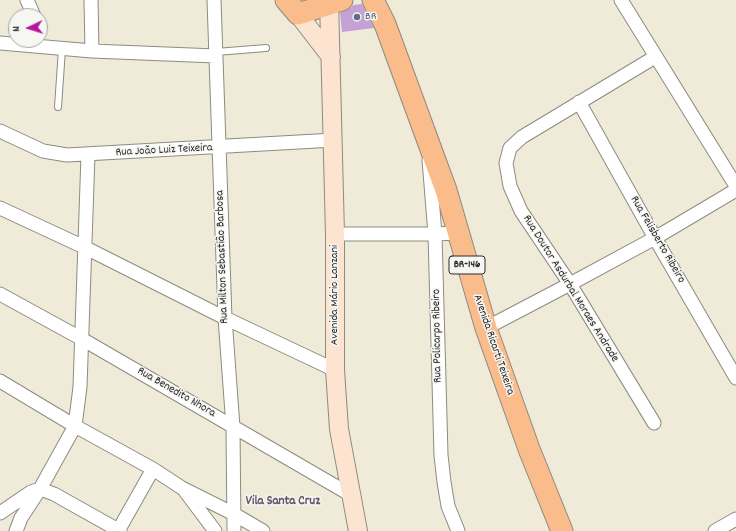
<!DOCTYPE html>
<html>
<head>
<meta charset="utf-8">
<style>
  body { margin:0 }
  #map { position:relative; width:736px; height:531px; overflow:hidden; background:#efebd8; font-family:Dekko,sans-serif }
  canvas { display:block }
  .north { position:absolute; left:8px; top:8px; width:40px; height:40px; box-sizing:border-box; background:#f6f6f2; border:1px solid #a5a5a2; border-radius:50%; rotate:266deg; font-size:11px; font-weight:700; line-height:16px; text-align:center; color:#2b2b2b }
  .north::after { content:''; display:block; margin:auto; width:14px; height:18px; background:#b5179e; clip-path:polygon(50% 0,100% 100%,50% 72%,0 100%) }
</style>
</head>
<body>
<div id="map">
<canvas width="736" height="531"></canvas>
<div class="north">N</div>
</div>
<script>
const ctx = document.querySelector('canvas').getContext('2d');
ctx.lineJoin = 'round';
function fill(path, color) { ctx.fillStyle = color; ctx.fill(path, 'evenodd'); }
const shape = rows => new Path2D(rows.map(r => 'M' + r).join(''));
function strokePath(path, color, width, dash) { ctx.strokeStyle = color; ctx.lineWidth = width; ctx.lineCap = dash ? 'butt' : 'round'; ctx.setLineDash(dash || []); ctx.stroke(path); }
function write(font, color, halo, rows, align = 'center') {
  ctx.font = font + ' Dekko,sans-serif'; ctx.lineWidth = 3; ctx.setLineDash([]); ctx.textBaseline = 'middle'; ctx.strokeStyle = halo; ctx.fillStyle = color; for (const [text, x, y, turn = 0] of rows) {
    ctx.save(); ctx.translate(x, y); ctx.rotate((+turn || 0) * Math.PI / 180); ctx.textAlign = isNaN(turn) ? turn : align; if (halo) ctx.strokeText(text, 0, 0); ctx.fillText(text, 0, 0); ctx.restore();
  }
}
fill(shape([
  [362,4,374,28,342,32,340,13,351,8,353,5]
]), '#c5a2d5');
const lane = shape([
  [216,52,266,48],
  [58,107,62,49]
]);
const street = shape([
  [27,0,34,16],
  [91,0,92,51],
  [214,0,225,318,233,427,234,531],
  [621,0,736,186],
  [0,43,92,51,216,56],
  [579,102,655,238,736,378],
  [0,131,43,151,67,155,334,140],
  [429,160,435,234,441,455,444,482,448,506,458,531],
  [0,208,84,247,225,318,335,370],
  [335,234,435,234,458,233],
  [0,294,82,339,351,495],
  [486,328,570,284,655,238,736,190],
  [0,381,75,426,153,469,182,488,234,514,263,531],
  [654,423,570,284,521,211,510,186,506,163,510,148,522,137,655,57],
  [185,491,215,531],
  [0,513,31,492,40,489,54,494,120,531],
  [16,531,21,518,40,489,75,426,80,387,88,155],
  [118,531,153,469],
  [715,531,736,519]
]);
const secondary = shape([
  [329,0,335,234,335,370,339,429,358,531],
  [298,14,331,57]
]);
const primary = shape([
  [286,0,298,14,342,0],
  [373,0,385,24,436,163,446,190,486,328,529,449,562,531]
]);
strokePath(lane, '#8d8b82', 8);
strokePath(street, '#8d8b82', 15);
strokePath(secondary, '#8d8b82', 20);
strokePath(primary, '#8d8b82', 23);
strokePath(lane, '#fff', 6);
strokePath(street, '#fff', 13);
strokePath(secondary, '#fde4d1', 18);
strokePath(primary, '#fabc8b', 21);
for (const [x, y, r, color] of [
  [357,17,4,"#5c6f8a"]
]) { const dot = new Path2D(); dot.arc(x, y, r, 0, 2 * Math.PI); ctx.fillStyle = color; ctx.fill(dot); strokePath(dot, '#f6f6f2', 1.5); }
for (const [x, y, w] of [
  [467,265,36]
]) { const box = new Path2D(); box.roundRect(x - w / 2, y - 9, w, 18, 3); ctx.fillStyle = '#f6f6f2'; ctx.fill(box); strokePath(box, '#2b2b2b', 1); }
write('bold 11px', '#2b2b2b', null, [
  ["BR-146",467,265]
]);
write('12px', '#4e5e75', '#f6f6f2', [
  ["BR",365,17]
], 'left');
write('12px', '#2b2b2b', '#f6f6f2', [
  ["Rua João Luiz Teixeira",164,151,-3],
  ["Rua Felisberto Ribeiro",657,240,60],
  ["Rua Milton Sebastião Barbosa",223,257,-92],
  ["Rua Doutor Asdurbal Moraes Andrade",570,289,58],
  ["Avenida Mário Lanzani",335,295,-90],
  ["Rua Policarpo Ribeiro",438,336,-91],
  ["Avenida Ricarti Teixeira",493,345,71],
  ["Rua Benedito Nhora",176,393,30]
]);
write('bold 13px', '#615566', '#f6f6f2', [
  ["Vila Santa Cruz",283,502]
]);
</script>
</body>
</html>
